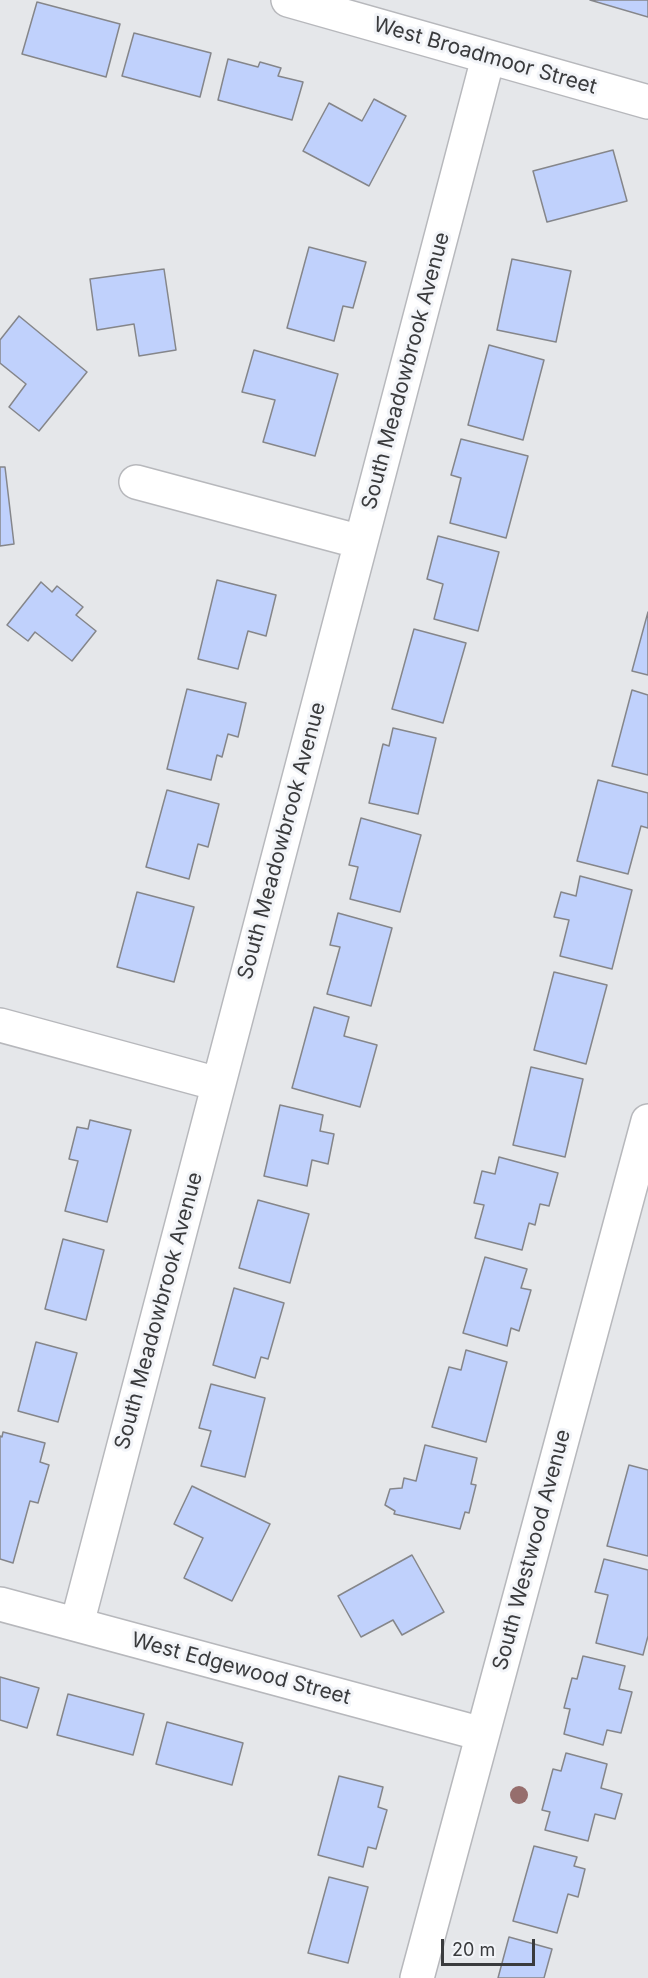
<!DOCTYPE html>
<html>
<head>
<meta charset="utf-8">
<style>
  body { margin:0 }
  #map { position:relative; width:648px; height:1978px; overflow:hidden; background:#e5e7ea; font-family:Inter,sans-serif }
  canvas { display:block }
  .scale { position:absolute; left:441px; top:1939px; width:94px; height:27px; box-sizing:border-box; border:3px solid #3a3b3d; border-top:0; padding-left:8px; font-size:18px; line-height:21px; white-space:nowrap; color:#3a3b3d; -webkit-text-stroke:4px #f2f4f8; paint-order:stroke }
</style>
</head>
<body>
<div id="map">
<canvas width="648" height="1978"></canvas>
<div class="scale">20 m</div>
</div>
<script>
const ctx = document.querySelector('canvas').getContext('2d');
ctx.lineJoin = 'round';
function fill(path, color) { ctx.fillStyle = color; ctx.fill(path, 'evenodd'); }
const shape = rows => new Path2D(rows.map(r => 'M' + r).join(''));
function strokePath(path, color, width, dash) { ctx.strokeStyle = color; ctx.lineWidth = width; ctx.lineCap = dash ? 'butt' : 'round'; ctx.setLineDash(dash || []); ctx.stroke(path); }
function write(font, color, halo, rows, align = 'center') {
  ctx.font = font + ' Inter,sans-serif'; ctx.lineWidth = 6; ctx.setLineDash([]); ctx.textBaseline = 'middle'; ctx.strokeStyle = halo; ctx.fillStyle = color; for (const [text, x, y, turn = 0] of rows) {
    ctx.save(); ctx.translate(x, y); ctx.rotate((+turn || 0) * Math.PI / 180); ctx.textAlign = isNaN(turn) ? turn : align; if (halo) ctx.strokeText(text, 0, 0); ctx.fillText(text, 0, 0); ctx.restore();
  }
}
const building = shape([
  [590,0,648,0,648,17,590,0],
  [37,2,120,24,106,77,22,54,37,2],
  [134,33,211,53,200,97,122,76,134,33],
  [228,59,258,67,260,62,281,68,278,76,303,82,292,120,218,100,228,59],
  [374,99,406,116,369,186,303,151,329,103,362,121,374,99],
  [613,150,627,201,547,222,533,171,613,150],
  [309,247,366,262,353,308,343,306,334,341,287,328,309,247],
  [512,259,571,271,556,342,497,330,512,259],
  [164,269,176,350,139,356,134,324,97,330,90,279,164,269],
  [19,316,87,372,39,431,9,407,26,384,0,363,0,340,19,316],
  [489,345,544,360,523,440,468,425,489,345],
  [254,350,338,374,315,456,263,442,275,400,242,392,254,350],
  [461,439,528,456,506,538,450,523,461,478,451,475,461,439],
  [0,467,5,467,14,544,0,546,0,467],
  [438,536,499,552,478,631,434,619,443,584,427,579,438,536],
  [217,580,276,595,266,636,248,631,238,669,198,659,217,580],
  [41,582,52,592,57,586,83,607,76,615,96,631,72,661,35,632,28,641,7,625,41,582],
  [648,612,648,675,632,671,648,612],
  [414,629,466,643,443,723,392,709,414,629],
  [187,689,246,703,238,737,228,734,222,757,217,755,211,780,167,769,187,689],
  [632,690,648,695,648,775,612,766,632,690],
  [393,728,436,738,418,814,369,803,383,744,389,746,393,728],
  [598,780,648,793,648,828,641,826,628,874,577,861,598,780],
  [167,790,219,804,208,847,198,844,189,879,146,867,167,790],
  [361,818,421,835,400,912,350,899,358,867,349,865,361,818],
  [580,876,632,890,612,969,560,956,569,920,554,917,561,892,576,896,580,876],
  [137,892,194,907,174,982,117,967,137,892],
  [338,913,392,928,371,1006,327,994,340,947,330,945,338,913],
  [554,972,607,985,586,1064,534,1050,554,972],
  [314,1007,349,1017,344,1036,377,1045,360,1107,292,1088,314,1007],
  [531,1067,583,1079,565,1157,513,1145,531,1067],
  [280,1105,323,1115,320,1131,334,1134,328,1164,312,1160,307,1186,264,1176,280,1105],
  [90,1120,131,1130,107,1222,65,1211,78,1161,69,1159,77,1127,88,1129,90,1120],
  [499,1157,558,1173,549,1206,540,1204,535,1225,529,1223,522,1250,475,1238,484,1205,474,1203,482,1171,495,1174,499,1157],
  [258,1200,309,1214,290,1283,239,1268,258,1200],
  [63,1239,104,1250,86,1320,45,1309,63,1239],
  [485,1257,527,1269,521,1288,531,1290,519,1331,511,1328,507,1346,463,1333,485,1257],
  [234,1288,284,1303,268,1359,261,1357,255,1378,213,1365,234,1288],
  [36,1342,77,1353,58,1422,18,1411,36,1342],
  [466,1350,507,1362,486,1442,432,1427,449,1367,461,1370,466,1350],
  [211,1384,265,1398,245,1477,201,1466,211,1431,199,1428,211,1384],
  [3,1432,45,1443,40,1462,49,1465,38,1503,30,1501,13,1563,0,1559,0,1436,2,1437,3,1432],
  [425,1445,477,1458,471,1484,476,1485,469,1513,465,1512,460,1529,394,1514,395,1511,385,1505,390,1489,402,1488,404,1478,416,1481,425,1445],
  [629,1465,648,1470,648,1556,607,1546,629,1465],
  [192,1486,270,1524,232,1601,184,1578,203,1538,174,1524,192,1486],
  [412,1555,444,1612,402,1635,393,1620,361,1637,338,1596,412,1555],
  [604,1559,648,1570,648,1636,643,1655,596,1643,608,1595,595,1592,604,1559],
  [583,1656,625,1666,619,1689,632,1692,621,1733,607,1730,603,1745,564,1734,570,1709,564,1708,572,1678,577,1679,583,1656],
  [0,1677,39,1688,27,1728,0,1720,0,1677],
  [68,1694,144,1714,133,1755,57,1735,68,1694],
  [167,1722,243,1743,232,1785,156,1764,167,1722],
  [566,1753,607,1764,601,1788,622,1794,615,1819,595,1814,588,1841,545,1830,550,1812,542,1810,553,1769,561,1771,566,1753],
  [339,1776,383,1787,378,1807,387,1810,376,1849,368,1847,363,1867,318,1855,339,1776],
  [534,1846,577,1857,574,1866,585,1869,578,1897,568,1894,557,1933,513,1921,534,1846],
  [329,1877,368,1887,348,1963,308,1953,329,1877],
  [509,1937,552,1949,544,1978,498,1978,509,1937]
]);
fill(building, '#c0d1fc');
strokePath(building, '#85868a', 1.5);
const minor = shape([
  [288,0,648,102],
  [136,482,361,542],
  [0,1025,218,1084],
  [0,1604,482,1734],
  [77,1624,488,58],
  [417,1978,648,1121]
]);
strokePath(minor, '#b7b8bc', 36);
strokePath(minor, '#fff', 33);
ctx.fillStyle = '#966e6d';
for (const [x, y] of [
  [519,1795]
]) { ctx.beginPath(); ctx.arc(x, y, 9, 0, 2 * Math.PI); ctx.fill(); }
write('21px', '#3a3b3d', '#f2f4f8', [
  ["West Broadmoor Street",485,56,16],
  ["South Meadowbrook Avenue",406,371,-75],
  ["South Meadowbrook Avenue",282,841,-75],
  ["South Meadowbrook Avenue",159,1311,-75],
  ["South Westwood Avenue",532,1550,-75],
  ["West Edgewood Street",241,1669,15]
]);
</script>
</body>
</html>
